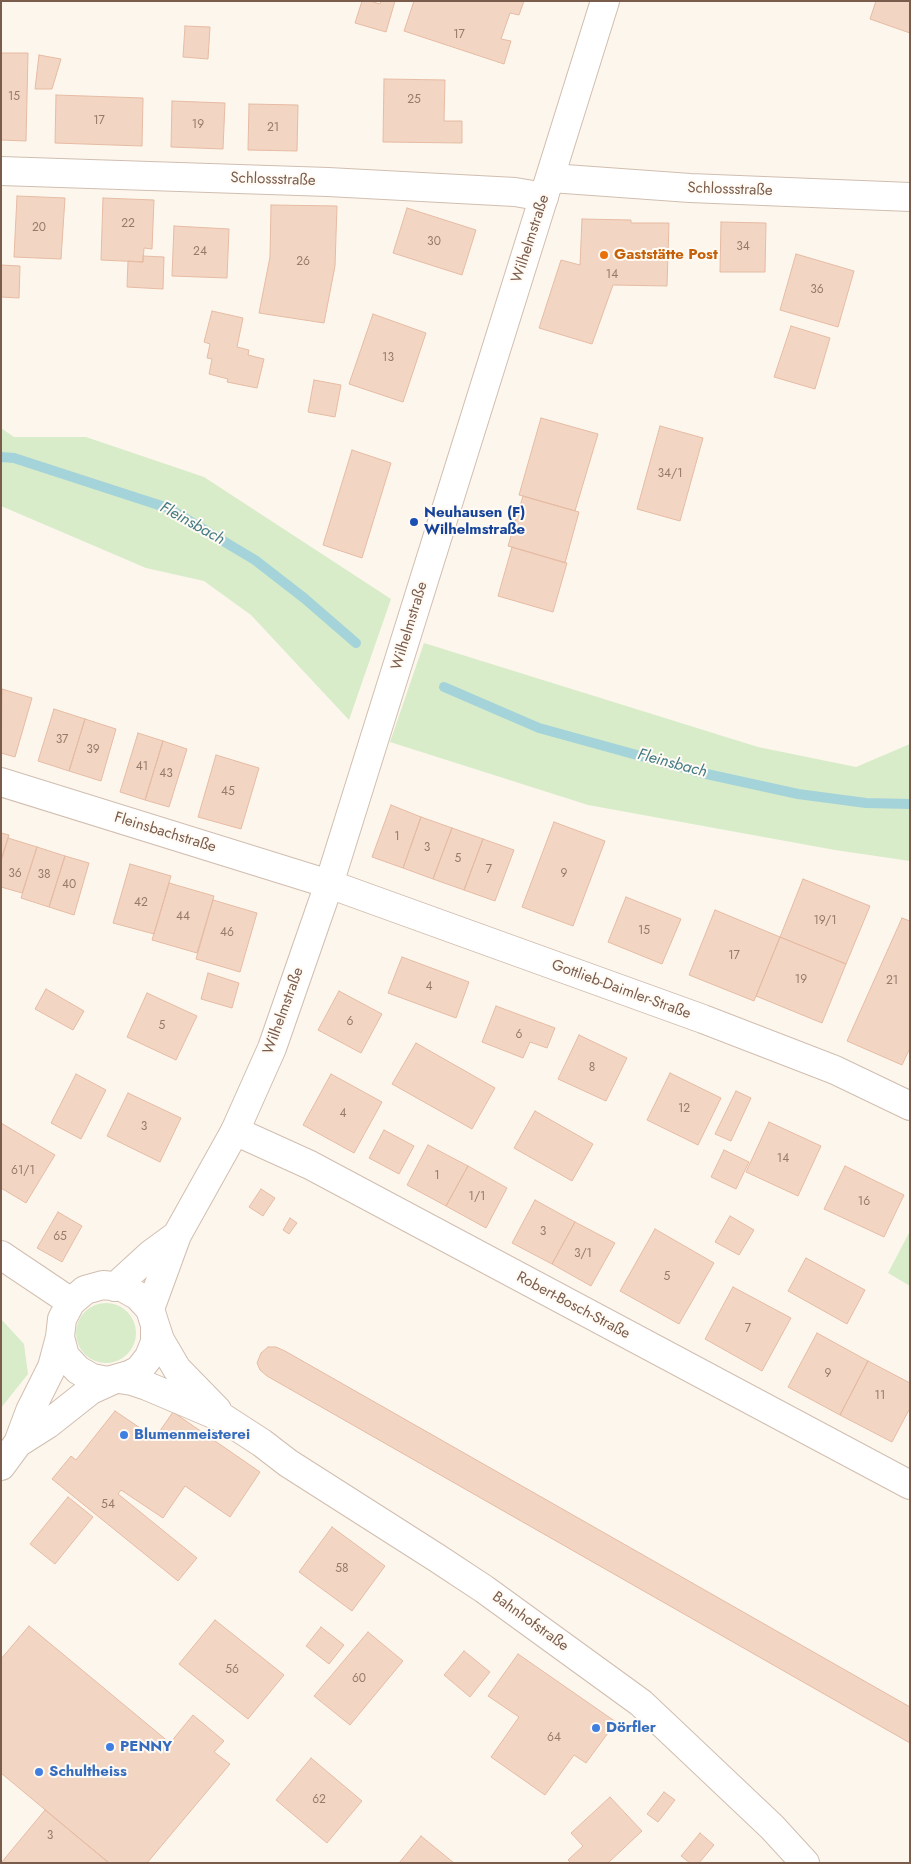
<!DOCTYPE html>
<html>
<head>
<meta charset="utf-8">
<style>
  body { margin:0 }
  #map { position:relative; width:911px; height:1864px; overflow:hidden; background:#fdf6ec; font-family:Jost,sans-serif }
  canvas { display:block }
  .frame { position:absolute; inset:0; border:2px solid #7a5c4d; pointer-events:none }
</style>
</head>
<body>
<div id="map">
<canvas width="911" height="1864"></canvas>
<div class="frame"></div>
</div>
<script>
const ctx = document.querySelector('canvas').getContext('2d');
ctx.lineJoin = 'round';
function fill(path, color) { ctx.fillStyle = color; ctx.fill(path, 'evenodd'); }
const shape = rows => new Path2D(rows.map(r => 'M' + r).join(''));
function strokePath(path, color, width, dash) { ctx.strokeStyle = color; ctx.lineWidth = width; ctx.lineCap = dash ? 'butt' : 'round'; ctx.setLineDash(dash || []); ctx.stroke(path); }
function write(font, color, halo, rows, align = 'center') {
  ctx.font = font + ' Jost,sans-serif'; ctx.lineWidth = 4; ctx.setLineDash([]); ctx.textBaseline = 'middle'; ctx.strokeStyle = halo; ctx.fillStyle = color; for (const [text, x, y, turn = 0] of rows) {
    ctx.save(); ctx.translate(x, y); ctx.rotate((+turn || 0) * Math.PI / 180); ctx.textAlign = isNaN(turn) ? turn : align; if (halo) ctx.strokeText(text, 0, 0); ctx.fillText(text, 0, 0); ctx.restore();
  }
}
fill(shape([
  [1,428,14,437,86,437,204,477,391,599,349,720,251,615,204,581,146,568,1,506],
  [424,643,758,747,856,767,910,744,910,861,835,850,588,805,390,742],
  [910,1231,910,1286,888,1273],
  '76 1333a30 30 0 1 1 60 0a30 30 0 1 1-60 0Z',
  [1,1319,24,1344,28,1374,1,1408]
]), '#d8ecc9');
strokePath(shape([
  [1,457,14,458,168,508,255,560,304,598,356,643],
  [444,687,539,728,702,773,798,794,866,803,910,804]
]), '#a5d3da', 10);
const building = shape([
  [362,1,370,1,380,4,381,1,395,1,386,32,355,23,362,1],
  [414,1,524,1,519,15,510,13,501,39,511,41,504,64,404,31,414,1],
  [876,1,910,1,910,33,870,19,876,1],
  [185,26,210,27,208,59,183,57,185,26],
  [1,53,28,53,26,141,1,140,1,53],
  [39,55,61,59,52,89,35,89,39,55],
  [384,79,445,80,444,121,462,121,462,143,383,142,384,79],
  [56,95,143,98,142,146,55,143,56,95],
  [172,101,225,103,223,149,171,147,172,101],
  [249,104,298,105,297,151,248,150,249,104],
  [17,196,65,198,61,259,14,257,17,196],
  [103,198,154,200,152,249,144,248,143,262,101,260,103,198],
  [271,205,337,206,335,266,324,323,259,313,270,257,271,205],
  [407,208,476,230,462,275,393,253,407,208],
  [582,219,631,220,631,223,669,223,667,286,613,285,592,344,539,328,561,260,580,265,582,219],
  [721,222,766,223,765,272,720,272,721,222],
  [174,226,229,229,227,278,172,276,174,226],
  [796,254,854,271,838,327,780,310,796,254],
  [143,256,164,257,163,289,127,287,128,261,143,262,143,256],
  [1,265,20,266,19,298,1,297,1,265],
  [212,311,243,318,237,347,249,350,248,355,264,359,257,388,227,382,228,379,209,374,212,359,207,358,210,344,204,342,212,311],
  [373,314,426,333,403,402,349,384,373,314],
  [791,326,830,338,815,389,774,377,791,326],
  [314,380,341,385,335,417,308,412,314,380],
  [541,418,598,434,575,511,519,495,541,418],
  [660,426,703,438,680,521,637,509,660,426],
  [352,450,391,463,362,558,323,545,352,450],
  [523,496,579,512,565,563,508,546,523,496],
  [512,547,567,563,553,612,498,596,512,547],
  [2,689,32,698,15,757,1,753,2,689],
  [54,709,85,719,69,771,38,761,54,709],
  [85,719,116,729,101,781,69,771,85,719],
  [138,733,163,741,145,800,120,792,138,733],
  [163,741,187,749,169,807,145,800,163,741],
  [216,755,259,768,241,829,198,817,216,755],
  [391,805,421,817,403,868,372,857,391,805],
  [421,817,452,828,433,879,403,868,421,817],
  [554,822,605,841,573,926,522,907,554,822],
  [452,828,483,839,464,890,433,879,452,828],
  [1,833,9,835,1,860,1,833],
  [8,838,37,847,22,893,1,887,1,861,8,838],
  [483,839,514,850,495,901,464,890,483,839],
  [37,847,65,856,49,907,21,898,37,847],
  [65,856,89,863,74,915,49,907,65,856],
  [130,864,171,876,154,934,113,923,130,864],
  [803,879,870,906,846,964,780,937,803,879],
  [169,883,214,896,197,953,152,940,169,883],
  [626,897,681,919,662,964,608,942,626,897],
  [213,900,257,913,240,972,196,959,213,900],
  [715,910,780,937,754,1001,689,975,715,910],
  [902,918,910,921,910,1048,902,1065,847,1041,902,918],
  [780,937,846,964,822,1023,756,996,780,937],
  [402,957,469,982,456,1018,388,993,402,957],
  [208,973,239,983,232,1008,201,999,208,973],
  [46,989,84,1011,73,1030,35,1009,46,989],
  [339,991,382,1014,361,1053,318,1030,339,991],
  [147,993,197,1016,176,1060,127,1037,147,993],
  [496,1006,555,1028,547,1048,530,1042,523,1058,482,1042,496,1006],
  [579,1035,627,1058,606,1101,558,1079,579,1035],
  [416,1043,495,1088,472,1129,392,1084,416,1043],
  [670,1073,721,1098,698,1145,647,1120,670,1073],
  [76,1074,106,1090,81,1139,51,1123,76,1074],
  [331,1074,382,1102,354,1153,303,1125,331,1074],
  [736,1091,751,1098,731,1141,715,1134,736,1091],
  [128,1093,181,1118,160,1162,107,1136,128,1093],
  [535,1111,593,1144,572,1181,514,1148,535,1111],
  [769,1122,821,1146,798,1196,746,1172,769,1122],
  [1,1123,55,1155,26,1203,1,1188,1,1123],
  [384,1130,414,1146,399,1174,369,1158,384,1130],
  [428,1145,468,1166,446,1206,407,1185,428,1145],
  [724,1150,749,1162,736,1189,711,1177,724,1150],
  [468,1166,507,1188,486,1228,446,1206,468,1166],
  [845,1166,904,1195,884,1237,824,1209,845,1166],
  [261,1189,275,1198,263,1216,249,1207,261,1189],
  [535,1200,575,1222,552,1264,512,1243,535,1200],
  [58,1212,82,1226,62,1262,37,1248,58,1212],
  [730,1216,754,1230,739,1255,715,1242,730,1216],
  [290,1218,297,1223,289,1234,283,1230,290,1218],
  [575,1222,615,1243,591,1286,552,1264,575,1222],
  [655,1229,714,1263,679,1324,620,1291,655,1229],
  [806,1258,865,1290,847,1324,788,1291,806,1258],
  [733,1287,791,1318,762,1371,705,1339,733,1287],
  [817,1333,868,1361,840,1415,788,1387,817,1333],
  [268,1347,276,1347,285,1351,910,1707,910,1743,267,1376,260,1370,257,1363,261,1353,268,1347],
  [868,1361,910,1383,910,1408,892,1442,840,1415,868,1361],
  [115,1411,155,1438,173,1412,260,1472,230,1517,185,1486,163,1518,121,1490,118,1494,197,1558,178,1581,52,1479,71,1456,76,1460,115,1411],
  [68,1497,93,1517,55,1564,30,1544,68,1497],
  [332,1527,385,1566,352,1611,299,1572,332,1527],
  [215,1620,284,1675,248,1719,179,1664,215,1620],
  [29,1626,170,1743,193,1715,224,1741,214,1752,230,1764,147,1863,109,1863,1,1773,1,1659,29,1626],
  [321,1627,344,1645,329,1664,306,1646,321,1627],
  [368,1632,403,1661,350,1725,314,1696,368,1632],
  [464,1651,490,1672,470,1697,444,1675,464,1651],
  [518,1654,616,1722,586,1763,574,1755,545,1795,491,1757,519,1717,488,1696,518,1654],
  [311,1758,362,1801,327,1843,276,1800,311,1758],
  [664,1792,675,1800,658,1822,647,1814,664,1792],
  [610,1797,642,1831,608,1863,571,1863,568,1860,583,1846,571,1833,610,1797],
  [45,1810,109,1863,1,1863,45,1810],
  [700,1833,714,1845,699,1863,690,1863,681,1856,700,1833],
  [421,1836,454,1863,399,1863,421,1836]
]);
fill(building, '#f3d5c3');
strokePath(building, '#e6bba3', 1);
const minor = shape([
  [1,171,328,182,515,192,544,197],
  [551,178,690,188,910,197],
  [1,782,329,884,703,1019,835,1070,910,1106],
  [235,1131,310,1165,910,1485]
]);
const tertiary = shape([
  [1,1255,71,1302],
  [115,1287,151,1254,177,1235],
  [150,1309,177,1235,235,1131,272,1048,329,884,605,1],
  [155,1325,155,1342,149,1357,139,1370,129,1375,108,1381,92,1378,78,1370,65,1356,60,1337,62,1319,71,1302,85,1290,103,1285,122,1287,138,1296,150,1309,155,1325,160,1340,177,1369,217,1410],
  [119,1379,132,1381,147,1386,225,1419,262,1443,288,1463,437,1558,484,1589,641,1703,772,1827,805,1863],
  [18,1443,48,1424,91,1390,113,1380],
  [1,1466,18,1443,30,1411,52,1367,60,1337]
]);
strokePath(minor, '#d1beb0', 30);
strokePath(tertiary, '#d1beb0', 30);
strokePath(minor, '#fff', 28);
strokePath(tertiary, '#fff', 28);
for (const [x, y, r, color] of [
  [604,255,5,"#e8710a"],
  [414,522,5,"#1a4fb4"],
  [124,1435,5,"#3f7fe0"],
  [596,1728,5,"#3f7fe0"],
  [110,1747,5,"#3f7fe0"],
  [39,1772,5,"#3f7fe0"]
]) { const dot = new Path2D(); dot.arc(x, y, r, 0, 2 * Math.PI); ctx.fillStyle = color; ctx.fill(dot); strokePath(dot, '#fffaf3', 2); }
write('12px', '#987a6a', null, [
  ["17",459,35],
  ["15",14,97],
  ["25",414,100],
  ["17",99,121],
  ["19",198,125],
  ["21",273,128],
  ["22",128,224],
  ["20",39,228],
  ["30",434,242],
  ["34",743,247],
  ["24",200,252],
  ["26",303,262],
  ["14",612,275],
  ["36",817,290],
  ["13",388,358],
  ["34/1",670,474],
  ["37",62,740],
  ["39",93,750],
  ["41",142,767],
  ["43",166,774],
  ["45",228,792],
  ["1",397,837],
  ["3",427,848],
  ["5",458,859],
  ["7",489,870],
  ["36",15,874],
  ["9",564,874],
  ["38",44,875],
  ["40",69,885],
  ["42",141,903],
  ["44",183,917],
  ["19/1",825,921],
  ["15",644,931],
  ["46",227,933],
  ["17",734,956],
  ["19",801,980],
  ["21",892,981],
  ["4",429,987],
  ["6",350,1022],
  ["5",162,1026],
  ["6",519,1035],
  ["8",592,1068],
  ["12",684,1109],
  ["4",343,1114],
  ["3",144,1127],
  ["14",783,1159],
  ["61/1",23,1171],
  ["1",437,1176],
  ["1/1",477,1197],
  ["16",864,1202],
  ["3",543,1232],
  ["65",60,1237],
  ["3/1",583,1254],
  ["5",667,1277],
  ["7",748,1329],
  ["9",828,1374],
  ["11",880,1396],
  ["54",108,1505],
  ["58",342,1569],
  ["56",232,1670],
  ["60",359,1679],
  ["64",554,1738],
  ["62",319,1800],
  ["3",50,1836]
]);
write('15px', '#7a5c4d', '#fffaf3', [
  ["Schlossstraße",273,180,2],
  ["Schlossstraße",730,190,2],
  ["Wilhelmstraße",531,239,-72],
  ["Wilhelmstraße",410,626,-73],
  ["Fleinsbachstraße",165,833,17],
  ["Gottlieb-Daimler-Straße",621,990,20],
  ["Wilhelmstraße",284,1011,-70],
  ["Robert-Bosch-Straße",573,1306,28],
  ["Bahnhofstraße",530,1622,36]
]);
write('bold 15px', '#c56008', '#fffaf3', [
  ["Gaststätte Post",614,255]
], 'left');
write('bold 15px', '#164399', '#fffaf3', [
  ["Neuhausen (F)",424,513],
  ["Wilhelmstraße",424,530]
], 'left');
write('bold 15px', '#366cbe', '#fffaf3', [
  ["Blumenmeisterei",134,1435],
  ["Dörfler",606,1728],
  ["PENNY",120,1747],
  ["Schultheiss",49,1772]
], 'left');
write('italic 16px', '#437c86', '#fffaf3', [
  ["Fleinsbach",192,524,29],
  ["Fleinsbach",672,764,15]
]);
</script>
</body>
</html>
